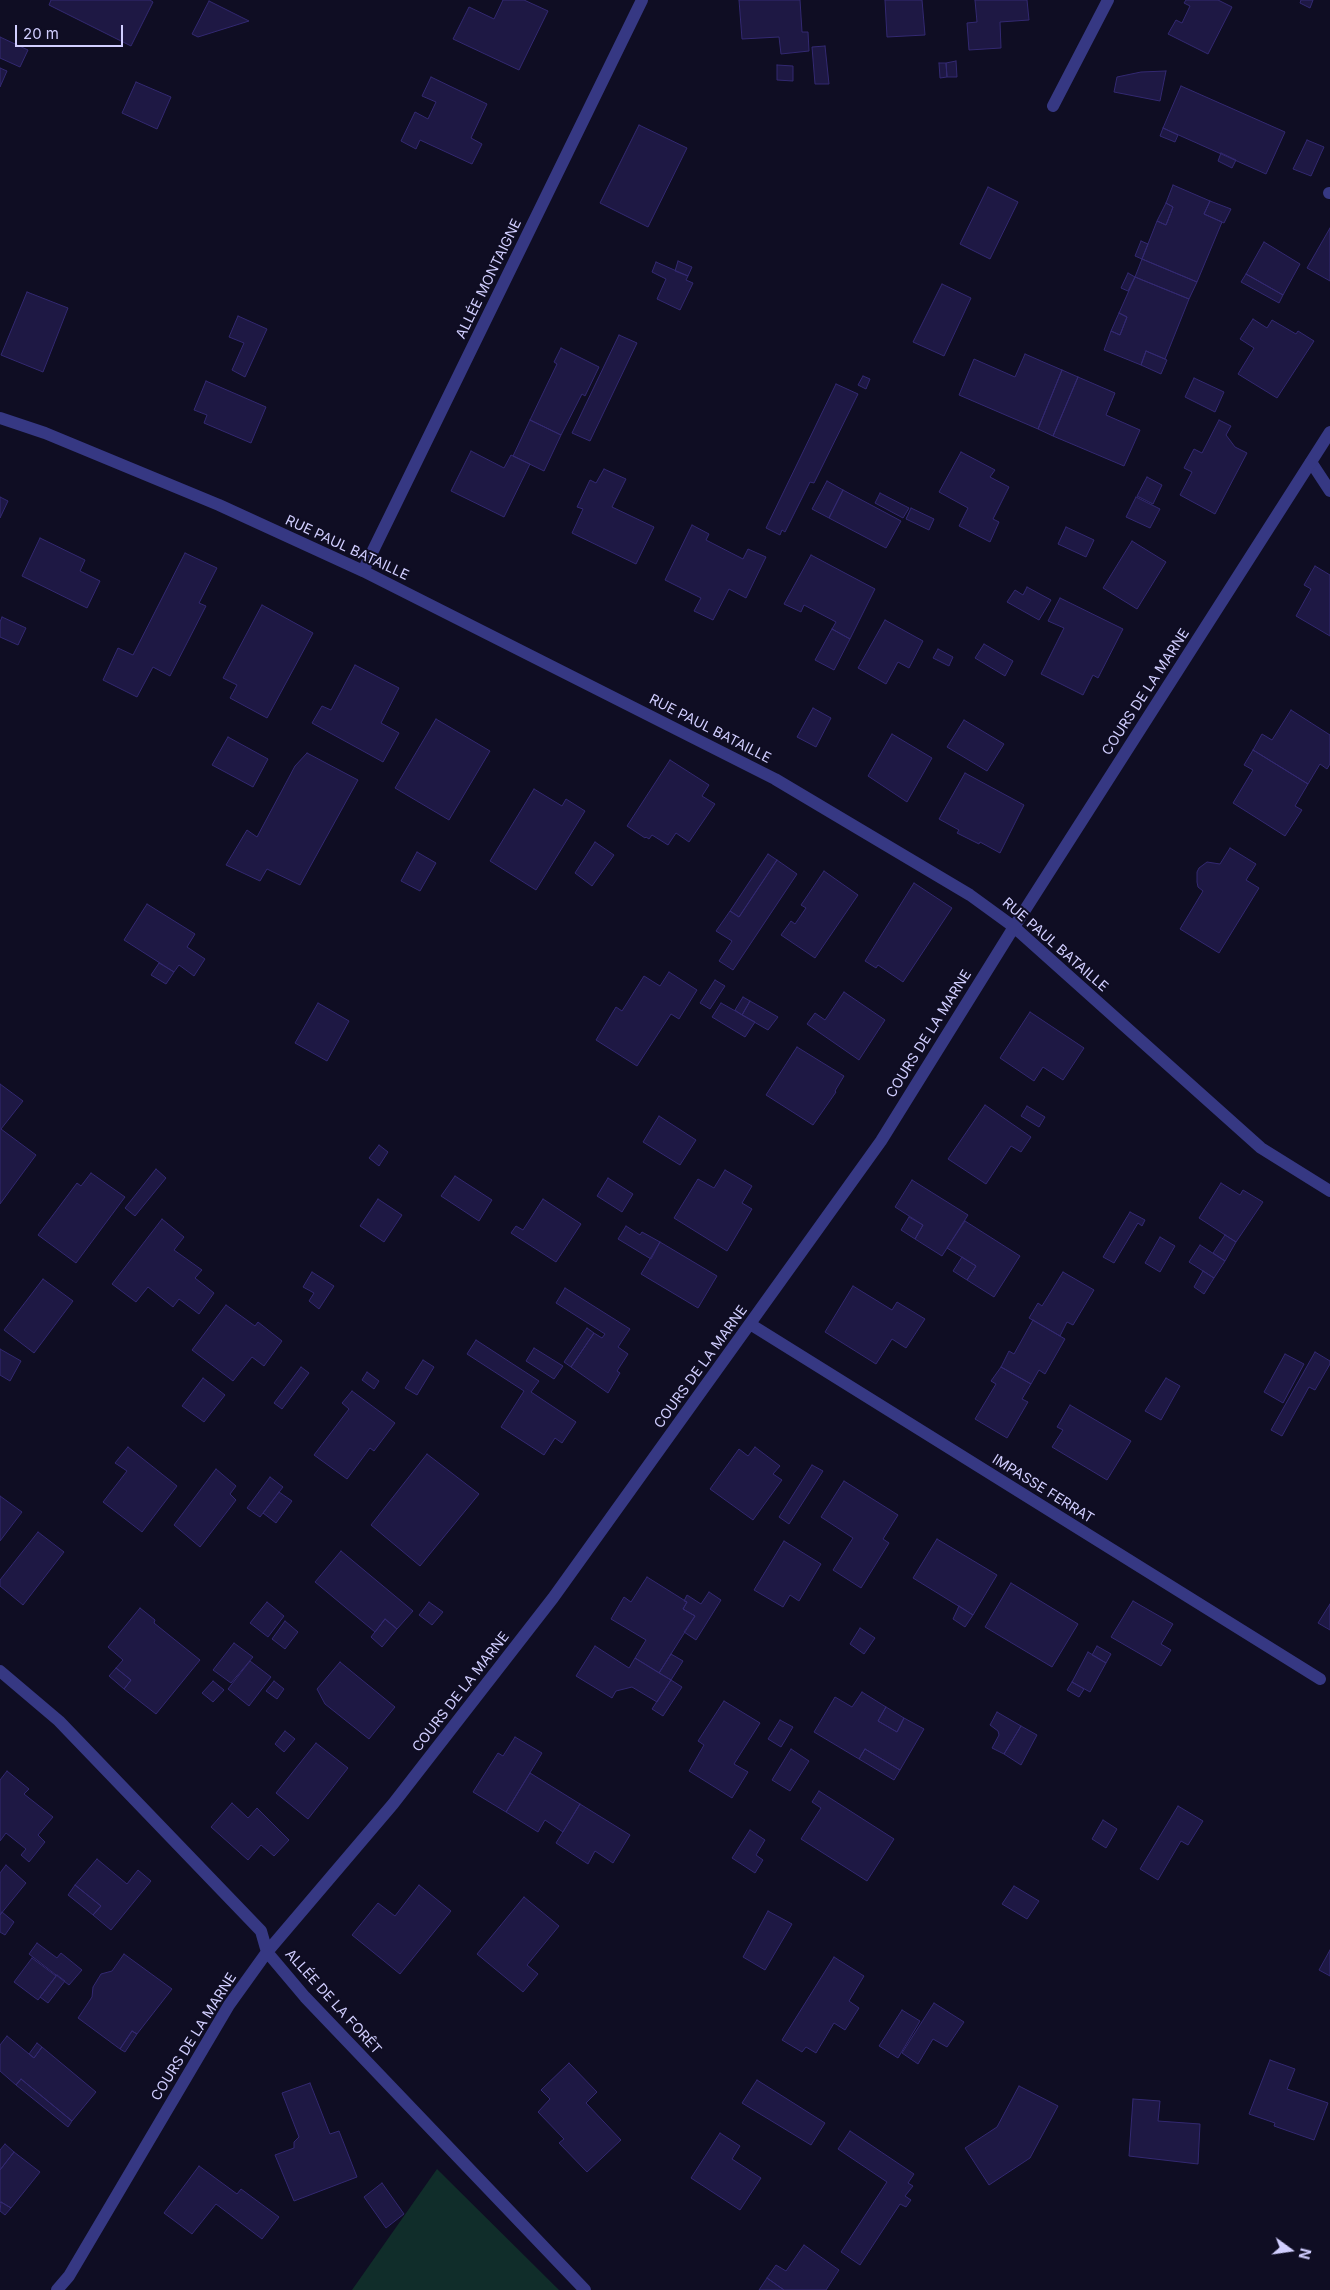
<!DOCTYPE html>
<html>
<head>
<meta charset="utf-8">
<style>
  body { margin:0 }
  #map { position:relative; width:1330px; height:2290px; overflow:hidden; background:#0f0d23; font-family:Inter,sans-serif }
  canvas { display:block }
  .north { position:absolute; left:1265px; top:2225px; width:50px; height:50px; -webkit-text-stroke:4px #0f0d23; paint-order:stroke; rotate:104deg; font-size:14px; font-weight:700; line-height:20px; text-align:center; color:#d1ceff }
  .north::after { content:''; display:block; margin:auto; width:18px; height:22px; background:#d1ceff; clip-path:polygon(50% 0,100% 100%,50% 72%,0 100%) }
  .scale { position:absolute; left:15px; top:25px; width:108px; height:22px; box-sizing:border-box; border:2px solid #d1ceff; border-top:0; padding-left:6px; font-size:15px; line-height:18px; white-space:nowrap; color:#d1ceff; -webkit-text-stroke:4px #0f0d23; paint-order:stroke }
</style>
</head>
<body>
<div id="map">
<canvas width="1330" height="2290"></canvas>
<div class="north">N</div>
<div class="scale">20 m</div>
</div>
<script>
const ctx = document.querySelector('canvas').getContext('2d');
ctx.lineJoin = 'round';
function fill(path, color) { ctx.fillStyle = color; ctx.fill(path, 'evenodd'); }
const shape = rows => new Path2D(rows.map(r => 'M' + r).join(''));
function strokePath(path, color, width, dash) { ctx.strokeStyle = color; ctx.lineWidth = width; ctx.lineCap = dash ? 'butt' : 'round'; ctx.setLineDash(dash || []); ctx.stroke(path); }
function write(font, color, halo, rows, align = 'center') {
  ctx.font = font + ' Inter,sans-serif'; ctx.lineWidth = 4; ctx.setLineDash([]); ctx.textBaseline = 'middle'; ctx.strokeStyle = halo; ctx.fillStyle = color; for (const [text, x, y, turn = 0] of rows) {
    ctx.save(); ctx.translate(x, y); ctx.rotate((+turn || 0) * Math.PI / 180); ctx.textAlign = isNaN(turn) ? turn : align; if (halo) ctx.strokeText(text, 0, 0); ctx.fillText(text, 0, 0); ctx.restore();
  }
}
fill(shape([
  [437,2169,559,2290,352,2290]
]), '#102d2a');
const building = shape([
  [51,0,150,0,153,2,131,46,49,5,51,0],
  [503,0,524,0,548,11,519,70,453,39,469,7,494,19,503,0],
  [739,0,800,0,802,32,808,32,809,51,781,54,779,37,742,39,739,0],
  [885,0,922,0,925,35,887,37,885,0],
  [975,0,1027,0,1029,20,1000,22,1001,48,969,50,967,23,977,22,975,0],
  [1186,0,1218,0,1232,7,1208,54,1168,34,1176,20,1182,23,1190,6,1184,3,1186,0],
  [1301,0,1313,0,1310,8,1300,3,1301,0],
  [209,1,249,21,198,37,192,34,209,1],
  [0,37,28,50,20,67,0,58,0,37],
  [825,46,829,84,815,84,812,47,825,46],
  [956,61,957,77,947,77,946,63,956,61],
  [939,63,946,63,947,77,940,78,939,63],
  [777,65,793,66,793,81,777,80,777,65],
  [0,68,7,71,0,87,0,68],
  [1166,71,1160,101,1114,92,1117,77,1141,72,1166,71],
  [431,77,487,104,471,138,482,144,472,164,420,140,416,149,401,141,415,112,428,119,436,102,422,96,431,77],
  [136,82,171,97,157,129,122,113,136,82],
  [1181,86,1285,132,1266,174,1163,128,1181,86],
  [639,125,687,148,648,227,600,203,639,125],
  [1163,128,1178,135,1175,142,1160,136,1163,128],
  [1307,140,1324,147,1311,176,1293,169,1307,140],
  [1221,153,1236,160,1232,168,1218,161,1221,153],
  [1173,185,1210,201,1204,214,1222,222,1197,282,1142,259,1157,221,1166,225,1173,207,1166,203,1173,185],
  [988,187,1018,202,990,259,960,244,988,187],
  [1210,201,1231,209,1224,223,1204,214,1210,201],
  [1166,203,1173,207,1166,225,1157,221,1166,203],
  [1330,228,1330,281,1307,268,1330,228],
  [1141,241,1148,244,1142,259,1135,256,1141,241],
  [1264,242,1300,264,1283,295,1246,274,1264,242],
  [1142,259,1197,282,1189,299,1135,277,1142,259],
  [678,261,692,267,688,276,675,271,678,261],
  [656,262,688,276,686,280,693,283,680,310,657,299,666,279,652,272,656,262],
  [1128,273,1135,277,1128,291,1121,288,1128,273],
  [1246,274,1283,295,1279,303,1241,282,1246,274],
  [1135,277,1189,299,1165,359,1146,351,1141,365,1104,350,1111,331,1120,335,1127,317,1119,313,1135,277],
  [942,284,971,298,944,356,913,342,942,284],
  [27,292,68,308,43,372,1,355,27,292],
  [1119,313,1127,317,1120,335,1111,331,1119,313],
  [238,316,267,329,245,377,232,370,244,343,229,337,238,316],
  [1253,319,1267,328,1272,320,1296,334,1298,331,1314,341,1277,398,1238,374,1254,348,1240,339,1253,319],
  [619,335,637,343,590,441,572,433,619,335],
  [561,348,599,367,585,396,582,394,561,435,530,420,557,364,554,362,561,348],
  [1146,351,1167,360,1161,374,1141,365,1146,351],
  [1025,354,1062,370,1038,429,959,395,974,359,1015,377,1025,354],
  [1062,370,1078,377,1053,436,1038,429,1062,370],
  [863,376,870,379,866,389,858,385,863,376],
  [1078,377,1115,393,1106,415,1140,430,1124,466,1053,436,1078,377],
  [1194,378,1224,392,1215,412,1185,397,1194,378],
  [206,381,266,407,251,443,204,423,207,415,194,410,206,381],
  [836,384,858,394,814,483,810,482,785,532,782,530,780,535,766,528,836,384],
  [530,420,561,435,544,471,513,456,530,420],
  [1219,420,1231,426,1226,435,1235,447,1247,453,1215,514,1180,495,1192,472,1184,468,1194,449,1202,453,1219,420],
  [471,451,504,468,511,455,530,464,504,517,451,491,471,451],
  [961,452,995,470,990,477,1009,487,993,519,999,522,990,542,959,526,968,508,939,492,961,452],
  [604,469,626,479,612,507,654,527,636,564,572,533,583,509,577,507,590,480,596,483,604,469],
  [1147,477,1162,485,1153,504,1137,496,1147,477],
  [827,481,843,490,829,518,812,509,827,481],
  [843,490,901,521,886,548,829,518,843,490],
  [880,493,909,508,903,518,875,503,880,493],
  [0,497,8,501,0,518,0,497],
  [1136,497,1160,509,1150,528,1126,517,1136,497],
  [911,508,934,519,929,530,906,519,911,508],
  [692,525,709,534,706,540,743,559,748,549,766,557,746,598,729,589,713,620,694,611,701,598,665,580,692,525],
  [1066,527,1094,540,1086,557,1058,544,1066,527],
  [40,538,85,560,80,571,100,581,87,608,22,576,40,538],
  [1132,541,1166,562,1137,609,1103,588,1132,541],
  [185,553,217,568,199,603,206,606,170,676,153,667,137,697,103,680,118,648,133,655,185,553],
  [811,555,875,589,850,639,832,629,836,622,804,605,801,612,784,604,811,555],
  [1315,566,1330,575,1330,636,1296,616,1311,589,1304,585,1315,566],
  [1027,587,1051,600,1039,620,1007,602,1015,590,1023,595,1027,587],
  [1060,598,1123,629,1098,678,1093,675,1083,695,1041,674,1064,628,1048,621,1060,598],
  [262,605,313,633,267,718,230,698,237,685,223,678,262,605],
  [2,617,26,628,18,645,0,637,0,622,2,617],
  [885,620,923,641,909,668,898,662,886,684,858,668,885,620],
  [832,629,850,639,834,670,815,660,832,629],
  [984,644,1013,661,1005,676,975,658,984,644],
  [938,649,953,657,949,666,933,658,938,649],
  [355,665,399,688,381,723,399,733,383,762,312,723,322,706,331,710,355,665],
  [813,708,831,718,816,747,797,737,813,708],
  [1291,710,1330,735,1330,764,1327,769,1320,764,1308,784,1253,750,1262,734,1272,740,1291,710],
  [436,719,490,751,449,820,395,788,436,719],
  [964,720,1004,744,987,771,947,747,964,720],
  [892,734,932,758,907,802,868,776,892,734],
  [228,737,268,759,253,787,212,765,228,737],
  [1253,750,1308,784,1295,806,1302,810,1285,836,1233,803,1253,770,1244,765,1253,750],
  [307,753,358,780,300,885,267,869,260,881,226,865,247,830,257,837,295,766,307,753],
  [670,760,709,785,702,796,715,804,689,842,676,833,668,845,652,835,649,839,646,837,645,838,627,826,670,760],
  [965,773,1024,805,1000,853,980,842,979,844,957,833,959,830,939,819,965,773],
  [534,789,562,806,566,799,585,811,536,890,490,861,534,789],
  [595,842,614,855,592,886,575,873,595,842],
  [1230,848,1256,864,1246,880,1259,888,1219,953,1180,929,1203,891,1198,887,1197,882,1197,872,1199,868,1207,862,1220,864,1230,848],
  [417,852,436,863,420,891,401,881,417,852],
  [768,854,777,860,739,917,730,911,768,854],
  [777,860,797,874,733,970,719,961,732,941,716,931,730,911,739,917,777,860],
  [824,871,858,895,815,958,781,935,791,921,795,924,806,908,801,905,824,871],
  [914,883,952,908,903,982,878,965,876,968,865,961,914,883],
  [147,904,195,934,187,947,205,959,194,976,179,965,174,972,124,940,147,904],
  [159,963,174,972,166,984,151,975,159,963],
  [669,972,697,990,679,1019,671,1014,637,1066,596,1040,616,1007,622,1011,644,976,660,986,669,972],
  [715,980,725,986,710,1009,700,1003,715,980],
  [844,992,885,1020,859,1060,807,1024,815,1013,825,1020,844,992],
  [743,997,750,1001,742,1015,735,1010,743,997],
  [750,1001,778,1017,768,1030,742,1015,750,1001],
  [318,1003,349,1021,327,1061,295,1043,318,1003],
  [721,1003,755,1022,745,1037,712,1017,721,1003],
  [1030,1012,1084,1048,1063,1080,1043,1067,1034,1081,1000,1058,1030,1012],
  [797,1047,844,1076,835,1091,836,1092,813,1125,766,1095,797,1047],
  [0,1084,23,1101,1,1129,36,1155,0,1204,0,1084],
  [985,1105,1031,1137,1021,1152,1011,1146,986,1184,948,1159,985,1105],
  [1027,1106,1045,1117,1039,1127,1021,1116,1027,1106],
  [659,1116,696,1140,680,1165,643,1142,659,1116],
  [379,1145,388,1152,379,1166,369,1158,379,1145],
  [156,1169,166,1178,135,1216,125,1208,156,1169],
  [725,1170,752,1186,742,1203,752,1209,727,1251,674,1218,698,1179,714,1188,725,1170],
  [91,1173,125,1197,76,1263,38,1235,77,1183,81,1186,91,1173],
  [455,1176,492,1200,479,1221,441,1196,455,1176],
  [608,1178,633,1194,622,1212,597,1196,608,1178],
  [912,1180,968,1215,942,1256,915,1239,923,1225,895,1207,912,1180],
  [1221,1183,1240,1195,1243,1190,1263,1202,1236,1242,1199,1218,1221,1183],
  [378,1199,402,1215,384,1242,360,1226,378,1199],
  [543,1199,581,1224,556,1262,511,1233,516,1226,523,1230,543,1199],
  [1130,1212,1145,1220,1142,1226,1138,1223,1114,1263,1103,1257,1130,1212],
  [909,1217,923,1225,915,1239,901,1230,909,1217],
  [162,1219,184,1237,174,1250,202,1270,195,1278,214,1293,199,1314,179,1299,173,1307,148,1287,136,1302,112,1284,162,1219],
  [965,1221,1020,1256,994,1297,967,1280,976,1266,947,1248,965,1221],
  [626,1226,640,1235,642,1232,660,1242,651,1259,618,1239,626,1226],
  [1225,1235,1236,1242,1225,1261,1213,1253,1225,1235],
  [1160,1237,1175,1246,1160,1272,1145,1263,1160,1237],
  [660,1242,717,1276,698,1308,641,1274,660,1242],
  [1200,1245,1225,1261,1214,1278,1189,1262,1200,1245],
  [962,1257,976,1266,967,1280,953,1271,962,1257],
  [1203,1271,1214,1278,1204,1294,1194,1287,1203,1271],
  [312,1272,334,1286,319,1309,309,1301,314,1293,303,1287,312,1272],
  [1063,1272,1094,1290,1073,1325,1067,1322,1060,1336,1029,1318,1038,1303,1042,1306,1063,1272],
  [43,1279,73,1301,34,1353,4,1330,43,1279],
  [853,1286,892,1310,897,1302,925,1319,906,1348,892,1339,876,1364,825,1332,853,1286],
  [565,1288,630,1329,618,1347,628,1354,617,1371,620,1373,608,1393,571,1367,594,1333,602,1338,605,1334,556,1303,565,1288],
  [226,1305,255,1326,258,1322,282,1341,264,1366,252,1357,233,1381,192,1350,226,1305],
  [1033,1320,1065,1339,1045,1374,1039,1370,1031,1384,1001,1367,1009,1351,1014,1354,1033,1320],
  [587,1328,594,1333,571,1367,564,1362,587,1328],
  [476,1340,539,1381,531,1392,576,1422,562,1443,555,1438,544,1455,501,1427,524,1391,467,1354,476,1340],
  [534,1348,563,1366,554,1379,526,1361,534,1348],
  [0,1349,21,1361,10,1381,0,1375,0,1349],
  [1315,1352,1330,1361,1330,1364,1315,1390,1309,1387,1282,1436,1271,1430,1315,1352],
  [1285,1354,1304,1364,1283,1403,1264,1392,1285,1354],
  [423,1360,434,1367,417,1395,405,1388,423,1360],
  [301,1367,309,1373,282,1409,274,1403,301,1367],
  [1001,1367,1031,1384,1022,1399,1028,1402,1007,1438,975,1419,996,1384,991,1381,1001,1367],
  [367,1372,379,1381,374,1389,362,1380,367,1372],
  [203,1378,225,1395,204,1422,182,1406,203,1378],
  [1166,1378,1180,1386,1161,1420,1145,1411,1166,1378],
  [352,1391,395,1423,374,1451,370,1448,347,1479,314,1455,349,1409,342,1403,352,1391],
  [1070,1405,1131,1441,1107,1480,1052,1447,1063,1430,1057,1427,1070,1405],
  [128,1447,177,1486,142,1532,103,1502,127,1471,115,1463,128,1447],
  [755,1447,780,1466,773,1474,782,1480,753,1520,710,1489,739,1449,748,1456,755,1447],
  [427,1454,479,1494,420,1566,371,1525,427,1454],
  [812,1465,823,1471,789,1524,779,1517,812,1465],
  [216,1469,236,1486,230,1494,236,1500,200,1547,174,1525,216,1469],
  [270,1477,283,1487,260,1517,247,1508,270,1477],
  [844,1481,898,1515,883,1539,889,1543,861,1588,833,1570,853,1538,821,1517,844,1481],
  [279,1492,292,1501,276,1523,263,1513,279,1492],
  [0,1496,22,1512,0,1541,0,1496],
  [38,1532,64,1552,23,1605,0,1586,0,1580,38,1532],
  [937,1539,997,1575,973,1615,913,1578,937,1539],
  [784,1541,821,1564,799,1601,790,1595,783,1607,754,1590,784,1541],
  [341,1551,413,1611,397,1629,385,1619,375,1632,315,1582,341,1551],
  [647,1577,687,1602,683,1609,695,1616,659,1673,635,1658,646,1640,611,1619,624,1597,631,1602,647,1577],
  [1011,1583,1078,1624,1052,1667,985,1627,1011,1583],
  [709,1592,721,1600,696,1640,684,1632,695,1616,683,1609,687,1602,684,1601,687,1595,701,1604,709,1592],
  [1133,1601,1173,1624,1161,1644,1171,1650,1161,1666,1111,1637,1133,1601],
  [267,1602,284,1616,268,1637,250,1623,267,1602],
  [429,1602,443,1612,432,1625,419,1615,429,1602],
  [1330,1604,1330,1630,1318,1623,1330,1604],
  [959,1606,973,1615,965,1627,953,1619,959,1606],
  [140,1608,155,1620,154,1623,200,1660,156,1714,124,1689,131,1680,116,1668,123,1660,108,1647,140,1608],
  [385,1619,397,1629,382,1647,371,1637,385,1619],
  [285,1621,298,1632,285,1649,272,1639,285,1621],
  [860,1628,875,1638,864,1654,850,1644,860,1628],
  [234,1643,253,1657,231,1683,213,1670,234,1643],
  [595,1646,629,1668,635,1658,671,1680,657,1702,632,1687,616,1691,612,1698,576,1676,595,1646],
  [1097,1646,1111,1654,1106,1663,1092,1655,1097,1646],
  [1088,1652,1106,1663,1090,1692,1072,1682,1088,1652],
  [671,1654,683,1661,671,1680,659,1673,671,1654],
  [250,1661,271,1677,249,1706,228,1689,250,1661],
  [340,1662,395,1707,369,1739,325,1704,317,1689,340,1662],
  [116,1668,131,1680,124,1689,109,1676,116,1668],
  [671,1680,682,1687,663,1716,652,1709,671,1680],
  [213,1681,224,1690,213,1702,202,1693,213,1681],
  [274,1681,284,1689,277,1699,266,1691,274,1681],
  [1072,1682,1084,1689,1079,1697,1067,1690,1072,1682],
  [862,1692,886,1707,878,1721,897,1732,904,1718,924,1729,900,1770,865,1749,859,1759,814,1732,835,1697,852,1707,862,1692],
  [724,1701,760,1723,734,1764,748,1772,732,1798,689,1771,704,1745,698,1741,724,1701],
  [886,1707,904,1718,897,1732,878,1721,886,1707],
  [997,1712,1021,1726,1004,1754,992,1748,999,1735,998,1731,990,1725,997,1712],
  [780,1720,793,1727,781,1747,768,1739,780,1720],
  [1021,1726,1037,1735,1021,1765,1004,1754,1021,1726],
  [285,1731,295,1739,284,1752,275,1744,285,1731],
  [515,1737,542,1753,506,1812,473,1792,498,1753,503,1756,515,1737],
  [316,1743,348,1768,308,1819,276,1793,316,1743],
  [791,1749,809,1761,790,1791,772,1780,791,1749],
  [865,1749,900,1770,894,1780,859,1759,865,1749],
  [7,1771,29,1789,24,1794,53,1817,38,1835,45,1842,29,1862,21,1855,26,1849,6,1833,0,1841,0,1780,7,1771],
  [530,1773,580,1804,563,1832,545,1820,538,1832,506,1812,530,1773],
  [819,1791,894,1839,867,1881,801,1839,821,1808,812,1802,819,1791],
  [232,1803,248,1818,257,1808,289,1840,274,1856,261,1845,248,1860,211,1827,232,1803],
  [580,1804,630,1835,613,1863,595,1851,588,1864,556,1843,580,1804],
  [1178,1806,1203,1821,1188,1845,1181,1841,1158,1880,1140,1869,1178,1806],
  [1103,1820,1117,1829,1106,1848,1092,1839,1103,1820],
  [750,1830,765,1840,756,1855,763,1860,755,1873,732,1858,750,1830],
  [97,1859,127,1884,138,1870,151,1881,111,1930,93,1915,101,1906,75,1885,97,1859],
  [6,1865,26,1883,0,1915,0,1873,6,1865],
  [75,1885,101,1906,93,1915,68,1895,75,1885],
  [419,1885,451,1911,400,1974,352,1935,378,1903,395,1916,419,1885],
  [1014,1886,1039,1901,1027,1919,1002,1904,1014,1886],
  [524,1897,559,1926,527,1965,538,1974,523,1992,477,1954,524,1897],
  [768,1911,792,1924,765,1970,743,1957,768,1911],
  [2,1912,14,1922,5,1935,0,1932,0,1915,2,1912],
  [37,1943,57,1958,61,1953,82,1970,69,1985,29,1954,37,1943],
  [1330,1950,1330,1976,1319,1970,1330,1950],
  [124,1954,172,1989,137,2034,132,2031,120,2049,78,2018,92,1997,93,1987,101,1974,112,1971,124,1954],
  [834,1957,864,1976,849,2001,859,2008,845,2030,834,2023,816,2053,806,2047,802,2052,782,2040,834,1957],
  [32,1958,56,1976,38,2000,14,1982,32,1958],
  [57,1975,65,1981,48,2003,40,1997,57,1975],
  [934,2003,964,2022,947,2047,933,2039,918,2064,902,2053,934,2003],
  [902,2010,920,2021,898,2058,879,2046,902,2010],
  [132,2031,137,2034,125,2052,120,2049,132,2031],
  [7,2036,34,2058,42,2047,96,2092,72,2121,21,2079,16,2085,0,2071,0,2045,7,2036],
  [37,2043,42,2047,34,2058,29,2054,37,2043],
  [1270,2060,1295,2069,1287,2089,1328,2103,1314,2140,1274,2126,1275,2123,1249,2114,1270,2060],
  [569,2063,597,2092,586,2103,621,2140,587,2172,559,2143,564,2139,538,2112,550,2099,541,2090,569,2063],
  [21,2079,72,2121,68,2127,16,2085,21,2079],
  [757,2080,825,2123,811,2145,742,2103,757,2080],
  [310,2083,330,2134,339,2131,357,2177,294,2201,275,2155,294,2148,294,2142,299,2137,282,2093,310,2083],
  [1019,2086,1058,2106,1030,2158,989,2185,965,2148,997,2127,1019,2086],
  [1133,2099,1160,2101,1158,2121,1200,2124,1198,2164,1129,2156,1133,2099],
  [850,2131,914,2174,908,2183,913,2186,905,2196,911,2200,906,2207,900,2204,860,2265,841,2252,887,2182,838,2149,850,2131],
  [720,2133,740,2146,732,2159,761,2178,740,2210,691,2178,720,2133],
  [5,2144,14,2152,0,2170,0,2150,5,2144],
  [14,2152,40,2172,11,2208,1,2202,0,2203,0,2170,14,2152],
  [199,2166,237,2194,241,2189,279,2217,262,2239,216,2204,192,2234,164,2213,199,2166],
  [382,2183,404,2214,386,2228,364,2197,382,2183],
  [1,2202,11,2208,5,2215,0,2211,1,2202],
  [804,2245,839,2270,826,2290,784,2290,767,2278,776,2265,786,2271,804,2245],
  [767,2278,784,2290,759,2290,767,2278]
]);
fill(building, '#1e1844');
strokePath(building, '#332971', 1);
strokePath(shape([
  [1329,193,1330,193],
  [1311,462,1330,491]
]), '#363883', 12);
strokePath(shape([
  [1053,106,1108,0],
  [0,418,45,433,219,505,363,571,775,779,970,895,1014,927,1261,1148,1330,1191],
  [363,571,642,0],
  [750,1324,1320,1679],
  [0,1671,59,1721,261,1931,267,1952,305,1997,585,2290],
  [57,2290,69,2276,229,2005,267,1952,393,1804,553,1598,881,1141,1014,927,1330,432]
]), '#363883', 12);
write('14px', '#d1ceff', '#0f0d23', [
  ["ALLÉE MONTAIGNE",489,279,-64],
  ["RUE PAUL BATAILLE",347,548,25],
  ["COURS DE LA MARNE",1146,692,-57],
  ["RUE PAUL BATAILLE",710,729,27],
  ["RUE PAUL BATAILLE",1055,945,41],
  ["COURS DE LA MARNE",929,1034,-58],
  ["COURS DE LA MARNE",701,1367,-54],
  ["IMPASSE FERRAT",1043,1489,32],
  ["COURS DE LA MARNE",461,1692,-52],
  ["ALLÉE DE LA FORÊT",333,2002,48],
  ["COURS DE LA MARNE",194,2037,-58]
]);
</script>
</body>
</html>
